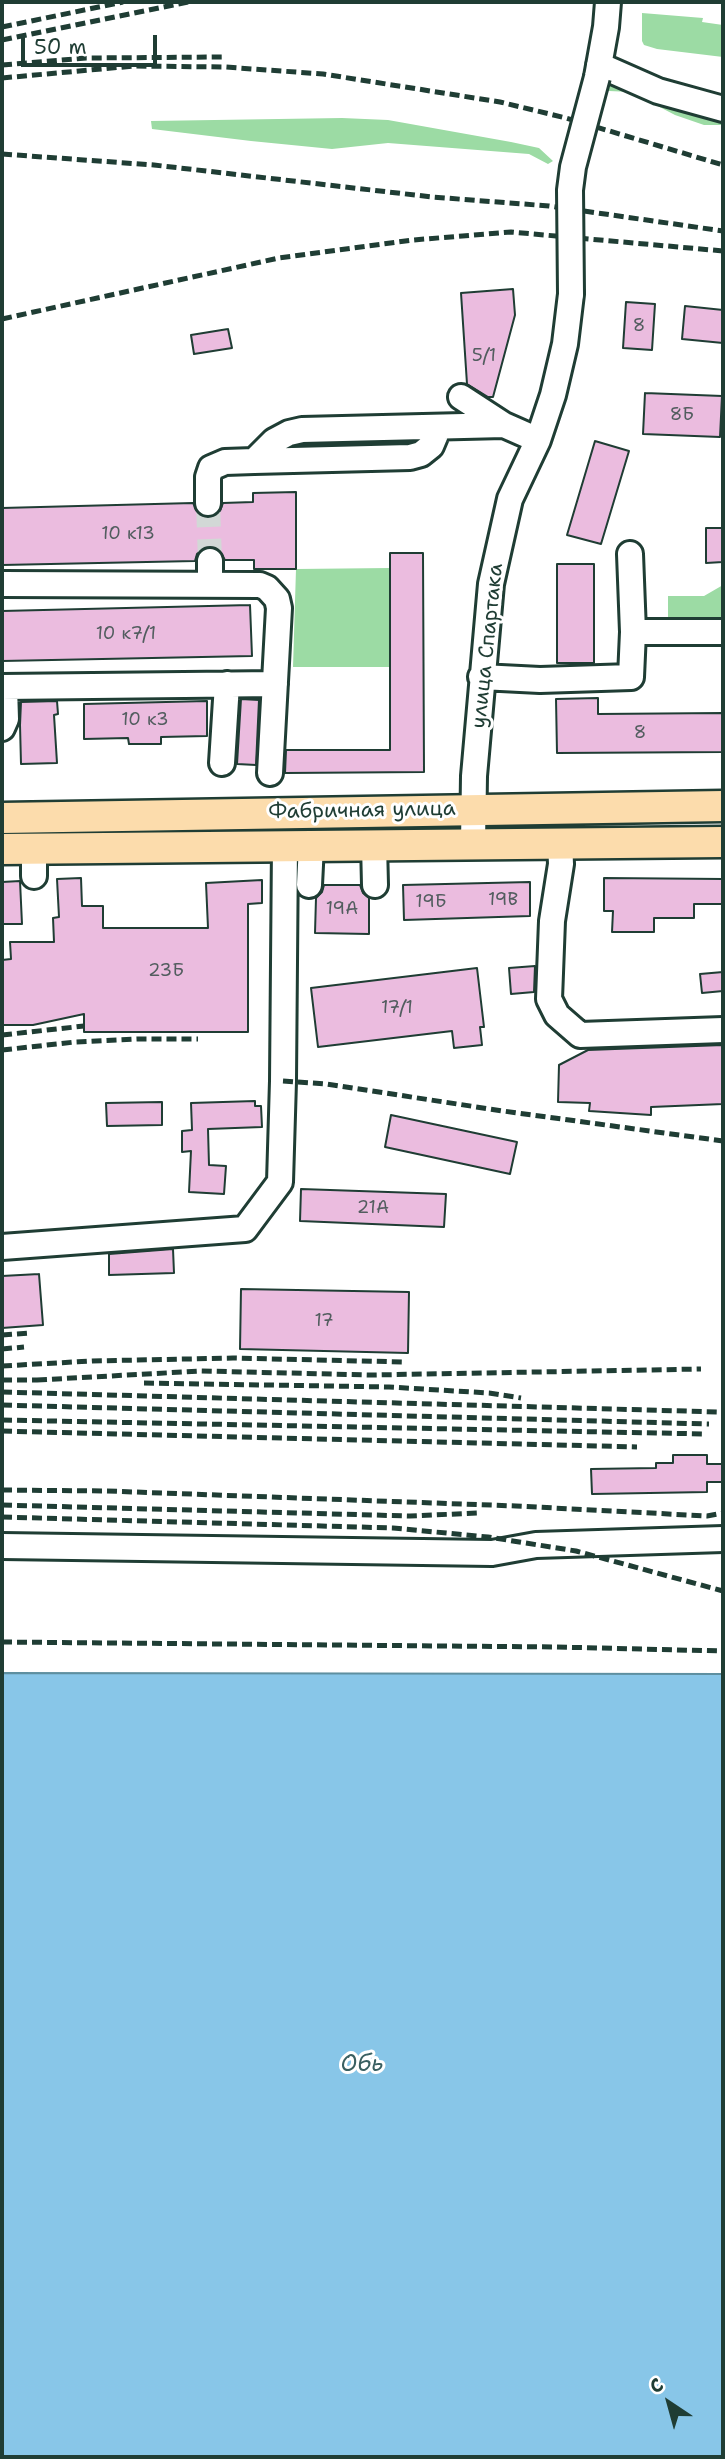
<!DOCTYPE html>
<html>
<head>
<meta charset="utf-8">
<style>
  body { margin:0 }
  #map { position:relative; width:725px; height:2459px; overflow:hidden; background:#fff; font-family:"Shantell Sans",sans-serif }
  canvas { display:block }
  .frame { position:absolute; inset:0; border:4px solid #1f3d34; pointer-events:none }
  .north { position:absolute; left:634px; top:2368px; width:70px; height:70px; -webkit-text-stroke:5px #fff; paint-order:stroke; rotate:324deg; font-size:19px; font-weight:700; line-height:28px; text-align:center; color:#1f3d34 }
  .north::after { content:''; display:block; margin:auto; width:24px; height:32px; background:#1f3d34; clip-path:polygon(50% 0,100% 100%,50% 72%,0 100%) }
  .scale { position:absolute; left:21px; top:35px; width:136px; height:32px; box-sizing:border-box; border:4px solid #1f3d34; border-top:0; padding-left:9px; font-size:21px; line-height:24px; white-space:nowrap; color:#1f3d34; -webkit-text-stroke:5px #fff; paint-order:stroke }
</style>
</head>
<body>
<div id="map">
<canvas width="725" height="2459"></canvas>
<div class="frame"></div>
<div class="north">С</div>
<div class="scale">50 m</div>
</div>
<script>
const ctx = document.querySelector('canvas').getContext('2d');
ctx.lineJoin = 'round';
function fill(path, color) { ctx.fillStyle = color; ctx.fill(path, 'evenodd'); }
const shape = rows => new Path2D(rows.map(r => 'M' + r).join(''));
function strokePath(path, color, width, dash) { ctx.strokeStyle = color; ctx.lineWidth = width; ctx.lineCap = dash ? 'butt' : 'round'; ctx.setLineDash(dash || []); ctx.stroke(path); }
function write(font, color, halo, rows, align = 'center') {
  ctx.font = font + ' "Shantell Sans",sans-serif'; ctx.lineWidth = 6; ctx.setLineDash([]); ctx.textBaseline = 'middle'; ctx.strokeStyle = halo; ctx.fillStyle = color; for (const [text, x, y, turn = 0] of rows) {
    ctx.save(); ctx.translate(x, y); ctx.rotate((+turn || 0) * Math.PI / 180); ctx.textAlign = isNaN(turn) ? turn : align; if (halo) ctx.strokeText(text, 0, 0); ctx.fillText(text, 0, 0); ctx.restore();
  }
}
fill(shape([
  [642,13,703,18,702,22,723,25,723,57,657,49,644,45,642,41],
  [609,77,723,107,723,125,704,125,675,115,631,92,609,91],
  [342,118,388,120,511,142,539,148,553,161,548,164,529,154,388,143,332,149,251,141,152,129,151,121],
  [390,568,390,667,293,667,296,569],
  [723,585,723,635,668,618,668,596,704,596]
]), '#9cdba4');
const water = shape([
  [2,1673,723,1674,723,2457,2,2457,2,1673]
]);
fill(water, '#88c6e8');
strokePath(water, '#5e8fa0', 2);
const building = shape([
  [513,289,515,315,493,397,488,397,467,384,461,293,513,289],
  [626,302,655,304,652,350,623,348,626,302],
  [685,306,723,310,723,343,682,339,685,306],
  [228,329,232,348,194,354,191,335,228,329],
  [645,393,722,396,720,437,643,434,645,393],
  [595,441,629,451,601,544,567,535,595,441],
  [296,492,296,569,254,569,254,560,225,560,218,549,211,546,202,549,197,554,195,561,2,565,2,508,193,503,200,515,209,518,220,511,223,503,253,502,253,493,296,492],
  [706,528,723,528,723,562,706,563,706,528],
  [390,553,423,553,424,772,285,773,286,750,390,750,390,553],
  [557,564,594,564,594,663,557,663,557,564],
  [250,605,252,656,2,661,2,611,250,605],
  [598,698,598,714,723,713,723,752,557,753,556,699,598,698],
  [241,699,259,700,256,765,237,764,241,699],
  [57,701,58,714,54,715,57,763,21,764,20,725,21,702,57,701],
  [207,701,207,736,161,737,161,744,129,744,128,738,84,739,84,704,207,701],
  [81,878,82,906,103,906,103,928,208,928,206,883,262,880,262,903,248,904,248,1032,84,1032,84,1014,33,1025,2,1025,2,960,11,959,10,942,54,942,53,918,59,917,57,879,81,878],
  [604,878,723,879,723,904,694,904,694,918,654,918,654,932,612,932,613,911,604,911,604,878],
  [20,881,22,924,2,924,2,882,20,881],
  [530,882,530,916,404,920,403,885,530,882],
  [324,885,360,885,363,893,369,898,369,934,315,933,316,898,322,892,324,885],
  [535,966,534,992,511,994,509,968,535,966],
  [477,968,484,1027,480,1027,482,1045,454,1048,452,1031,318,1047,311,988,477,968],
  [723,972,723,991,702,993,700,974,723,972],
  [723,1045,723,1104,651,1107,651,1115,589,1111,590,1103,558,1102,559,1065,588,1050,723,1045],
  [255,1101,255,1106,261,1106,262,1127,208,1129,209,1165,226,1166,224,1194,189,1192,191,1151,182,1152,182,1131,192,1130,191,1103,255,1101],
  [162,1102,162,1125,107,1126,106,1103,162,1102],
  [391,1115,517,1142,510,1174,385,1147,391,1115],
  [301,1189,446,1194,444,1227,300,1221,301,1189],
  [173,1249,174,1273,109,1275,109,1254,173,1249],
  [39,1274,43,1325,2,1328,2,1276,39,1274],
  [241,1289,409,1292,408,1353,240,1349,241,1289],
  [673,1455,707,1455,707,1464,723,1464,723,1482,707,1482,707,1492,592,1494,591,1469,656,1468,656,1463,673,1463,673,1455]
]);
fill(building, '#ebbcdf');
strokePath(building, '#1f3d34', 2);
strokePath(shape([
  [208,503,210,561]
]), '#d2d8d6', 24, [24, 12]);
const minor = shape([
  [599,65,658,91,723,109],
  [597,77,606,27,608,2],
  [461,397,504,425,538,440],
  [254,461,410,457,421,454,431,446,439,427],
  [208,503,208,477,211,468,225,462,254,461,274,441,289,433,302,430,504,425],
  [630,554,633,632],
  [210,561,210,584],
  [2,584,260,585,267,588,277,599,279,608,270,773],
  [481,677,540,680,631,677,633,632,723,632],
  [2,687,275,684],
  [2,728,6,719,5,687],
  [222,763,227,684],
  [560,842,561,864,552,921,549,999,557,1015,580,1035,723,1030],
  [473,843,474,776,491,584,510,499,538,440,553,395,565,344,571,294],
  [374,844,375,885],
  [34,876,34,863],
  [309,885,311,845],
  [2,1247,245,1229,280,1182,283,1081,285,845],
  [2,1546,492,1553,536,1545,723,1539]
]);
const major = shape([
  [2,818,723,806],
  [2,849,723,842]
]);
strokePath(minor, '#1f3d34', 30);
strokePath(major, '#1f3d34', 35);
strokePath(minor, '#fff', 24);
strokePath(major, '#fcdcac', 30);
strokePath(shape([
  [2,27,123,2],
  [2,40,188,2],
  [2,65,86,58,223,57],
  [2,78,134,66,225,67,323,74,500,102,566,118,723,165],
  [2,154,154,165,432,197,549,206,723,231],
  [2,319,279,258,413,240,511,232,723,251],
  [2,1035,84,1026],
  [2,1050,75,1042,137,1039,198,1039],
  [283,1081,326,1084,503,1111,723,1141],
  [2,1335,31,1333],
  [2,1349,24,1347],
  [2,1366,92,1361,233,1358,404,1362],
  [2,1380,46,1380],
  [37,1380,201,1371,372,1375,701,1369],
  [144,1383,389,1387,489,1393,521,1398],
  [2,1392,720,1412],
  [2,1405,709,1424],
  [2,1420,706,1434],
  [2,1431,637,1447],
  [2,1490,107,1491,516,1506,707,1516,723,1513],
  [2,1505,410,1516,478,1513],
  [2,1517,393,1528,488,1537,576,1551,723,1591],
  [2,1642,556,1647,723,1651]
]), '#1f3d34', 5, [10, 5]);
const minorBridge = shape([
  [571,294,570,190,573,167,597,77]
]);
strokePath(minorBridge, '#1f3d34', 30, []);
strokePath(minorBridge, '#fff', 24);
write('18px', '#525d5f', null, [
  ["8",639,326],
  ["5/1",484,356],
  ["8Б",682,415],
  ["10 к13",128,534],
  ["10 к7/1",126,634],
  ["10 к3",145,720],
  ["8",640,733],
  ["19В",503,900],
  ["19Б",431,902],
  ["19А",342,909],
  ["23Б",166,971],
  ["17/1",397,1008],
  ["21А",373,1208],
  ["17",324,1321]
]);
write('21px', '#1f3d34', '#fff', [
  ["улица Спартака",488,646,-84],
  ["Фабричная улица",362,811,-1]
]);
write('italic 23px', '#395f61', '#fff', [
  ["Обь",362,2065]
]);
</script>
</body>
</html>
